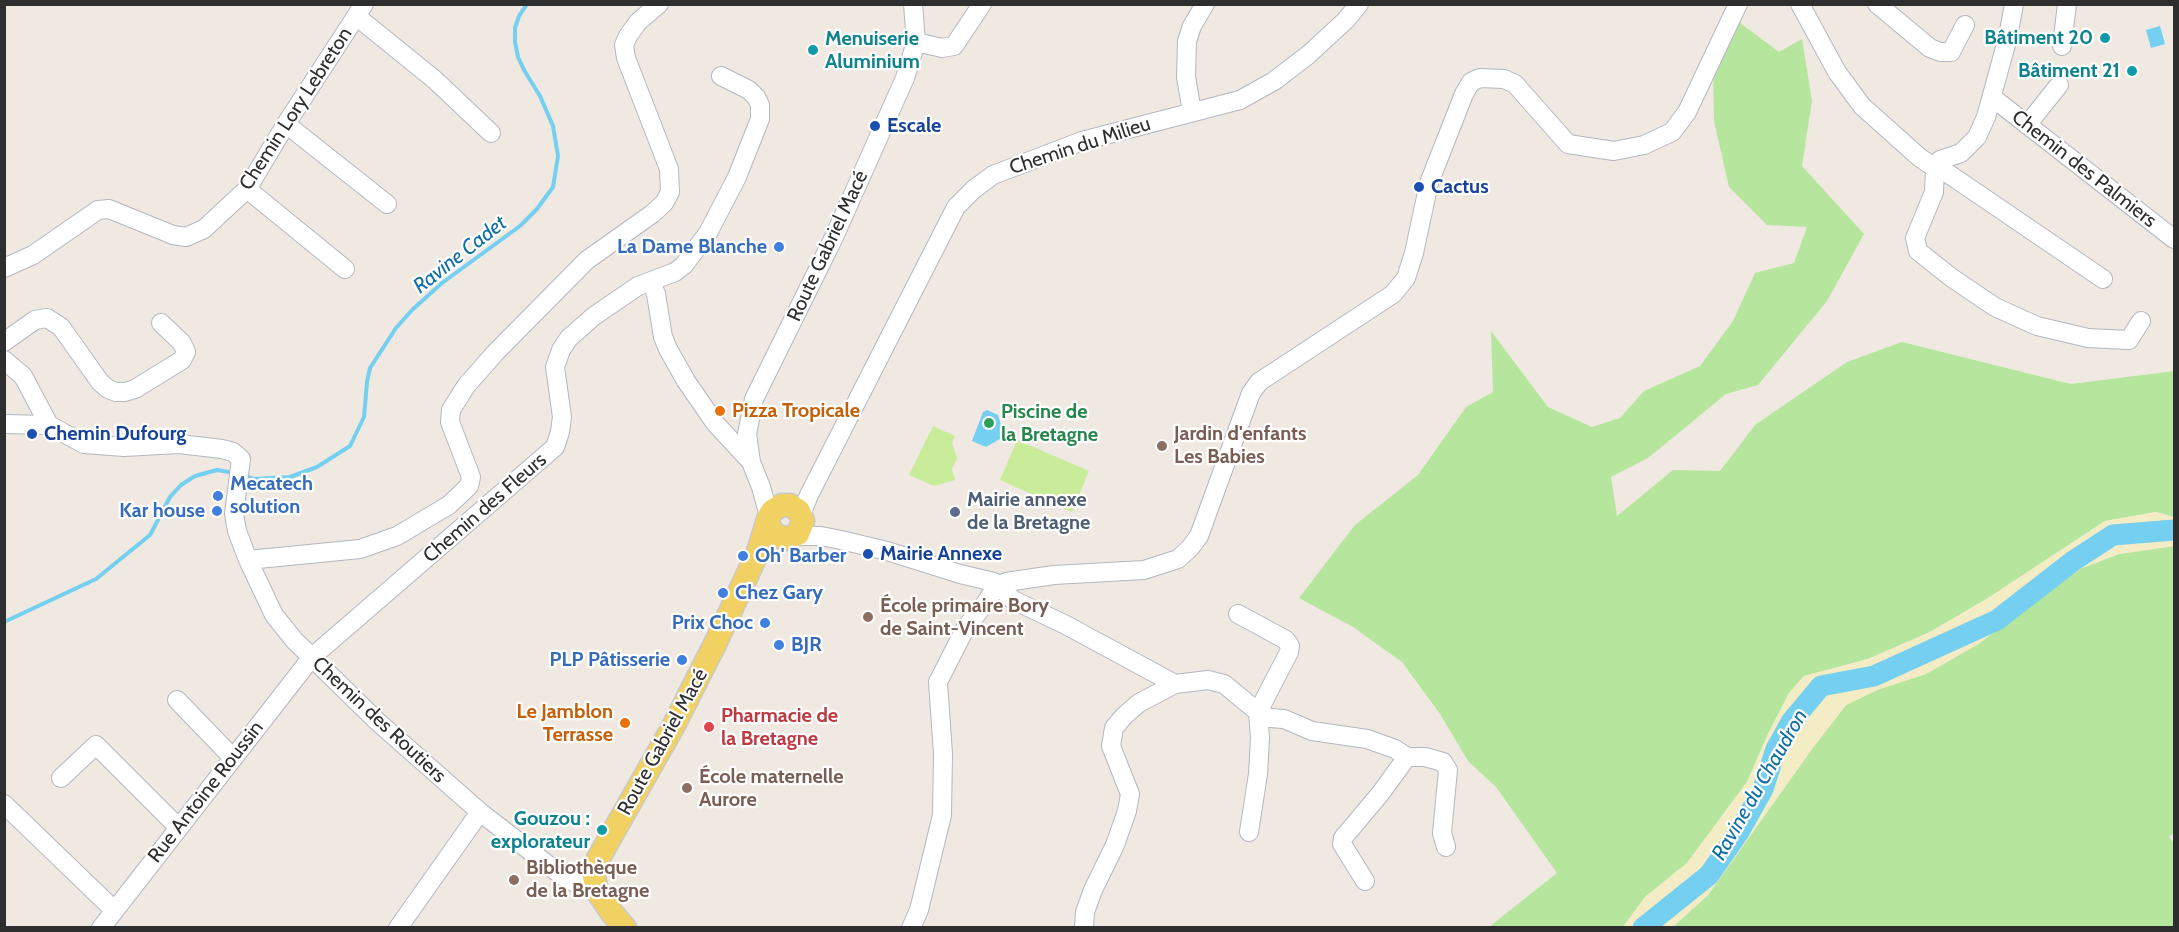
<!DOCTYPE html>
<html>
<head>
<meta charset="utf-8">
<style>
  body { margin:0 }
  #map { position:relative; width:2179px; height:932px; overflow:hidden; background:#efe9e1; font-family:Cabin,sans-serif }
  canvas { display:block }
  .frame { position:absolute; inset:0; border:6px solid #2e2e2e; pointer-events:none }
</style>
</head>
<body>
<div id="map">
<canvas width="2179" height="932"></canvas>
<div class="frame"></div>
</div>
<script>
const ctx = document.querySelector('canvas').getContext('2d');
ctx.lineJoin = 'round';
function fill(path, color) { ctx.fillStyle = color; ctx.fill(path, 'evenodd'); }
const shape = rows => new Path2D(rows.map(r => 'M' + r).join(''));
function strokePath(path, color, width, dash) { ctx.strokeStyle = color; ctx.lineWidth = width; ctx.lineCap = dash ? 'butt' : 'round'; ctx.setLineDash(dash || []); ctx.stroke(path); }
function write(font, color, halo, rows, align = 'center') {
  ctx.font = font + ' Cabin,sans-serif'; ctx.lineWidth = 4.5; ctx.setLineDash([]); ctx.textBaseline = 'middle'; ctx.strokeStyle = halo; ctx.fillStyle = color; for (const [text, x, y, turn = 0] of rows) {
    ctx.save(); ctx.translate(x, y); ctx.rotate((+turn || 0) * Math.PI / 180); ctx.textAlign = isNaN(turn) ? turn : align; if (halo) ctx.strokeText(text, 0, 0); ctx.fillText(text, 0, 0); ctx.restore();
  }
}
fill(shape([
  [1735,19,1779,52,1802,39,1812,101,1802,166,1864,234,1827,301,1758,385,1726,394,1648,458,1611,477,1617,516,1673,470,1720,471,1755,425,1847,362,1902,342,2071,384,2174,371,2174,517,2156,512,2105,521,1988,598,1930,632,1868,659,1804,676,1789,693,1768,734,1747,782,1687,863,1645,897,1623,927,1489,927,1557,873,1496,787,1468,761,1440,714,1402,662,1353,627,1299,598,1355,525,1418,475,1466,407,1493,392,1491,331,1548,407,1592,427,1620,418,1644,391,1700,366,1733,321,1755,273,1794,263,1807,227,1767,225,1729,187,1714,121,1713,71],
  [2174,546,2174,833,2169,837,2174,843,2174,927,1672,928,1708,895,1812,749,1846,705,1877,690,1926,674,1980,643,2039,596,2082,568,2119,554]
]), '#b6e59e');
fill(shape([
  [2156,512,2174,517,2174,546,2119,554,2082,568,2039,596,1980,643,1926,674,1877,690,1846,705,1812,749,1708,895,1672,927,1623,927,1645,897,1687,863,1747,782,1768,734,1789,693,1804,676,1868,659,1930,632,1988,598,2105,521]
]), '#f3ecc5');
fill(shape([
  [933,426,955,436,952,443,957,458,952,469,955,480,934,486,909,475],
  [1017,440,1089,471,1072,512,1000,480]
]), '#c9ec9a');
fill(shape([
  [2160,26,2165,44,2151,48,2146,30],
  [987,410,998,415,1003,431,1000,439,986,447,972,441,983,412]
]), '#75cff0');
strokePath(shape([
  [245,476,254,479,290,477,317,467,350,446,364,417,367,382,370,368,396,328,412,310,442,283,520,226,537,209,553,187,558,156,553,126,540,96,524,70,518,57,515,42,515,28,519,16,527,4],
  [4,622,96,579,150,535,170,497,181,485,195,476,217,470,235,473]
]), '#75cff0', 4);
strokePath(shape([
  [1643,928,1709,875,1739,832,1763,789,1776,749,1791,722,1821,686,1874,676,1997,620,2073,561,2113,535,2174,530]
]), '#75cff0', 21);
const minor = shape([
  [1800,4,1837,72,1862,106,1919,157,1935,168],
  [1877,4,1930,48,1940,52,1951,52,1965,25],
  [356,16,435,80,491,133],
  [916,42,942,48,954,46,982,4],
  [2062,46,2067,4],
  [1993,98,2174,239],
  [1192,112,1186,77,1187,41,1192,26,1205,4],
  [286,124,387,204],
  [2027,125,2059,85],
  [1937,166,2103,279],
  [1935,168,1934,192,1915,238,1918,251,1952,278,1995,307,2037,326,2088,338,2129,340,2141,321],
  [1935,168,1940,160,1961,153,1977,137,1986,117,2008,37,2014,4],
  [247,189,345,269],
  [4,268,33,255,98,210,109,209,173,235,186,237,204,229,247,189,286,124,364,4],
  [651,282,656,294,663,337,668,349,686,381,715,423,751,462],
  [4,342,35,320,47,318,61,327,100,382,108,389,116,392,125,392,135,389,182,360,186,352,182,343,161,323],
  [4,360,23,376,49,425,84,444,124,447,179,444,222,449,233,452,241,459,234,514,237,531,248,560,274,615,294,640,378,722,480,812,561,875,581,886,597,891],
  [4,424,49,425],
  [801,515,809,495,956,207,974,189,993,175,1082,141,1240,100,1274,81,1308,55,1346,20,1359,4],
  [769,516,761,487,751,462,747,434,754,399,834,237,905,78,916,42,913,4],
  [794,536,821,536,841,540,887,551,960,574,994,582],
  [248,560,360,549,397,536,449,505,469,486,471,477,450,422,451,410,466,386,495,353,587,260,652,214,664,203,670,192,669,169,626,58,624,45,628,36,638,22,659,4],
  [1006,582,1054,575,1144,570,1178,559,1190,548,1199,536,1251,393,1259,382,1393,294,1406,278,1414,253,1429,183,1464,94,1471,82,1480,78,1504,79,1515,84,1568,144,1614,151,1644,145,1672,132,1687,112,1738,4],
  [996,587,1002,589,1013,600,1064,624,1175,684,1208,680,1224,684,1258,712,1270,718,1284,719,1312,731,1367,739,1395,749,1407,757,1380,794,1343,838,1342,844,1365,881],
  [1238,614,1286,640,1290,646,1289,652,1258,712,1260,738,1258,774,1249,832],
  [177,700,233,758],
  [1407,757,1425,757,1443,762,1448,770,1442,833,1446,847],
  [61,778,96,745,178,827],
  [4,804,114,910],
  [101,928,312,657,555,447,560,432,562,417,555,367,561,350,569,338,594,316,638,286,675,272,684,265,708,233,737,177,760,119,760,105,756,97,749,90,721,76],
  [398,928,480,812],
  [911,928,919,910,942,815,943,754,938,682,966,627,985,604,996,587],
  [1084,928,1085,912,1093,890,1115,845,1127,811,1130,794,1111,746,1114,728,1124,716,1139,703,1175,684]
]);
const major = shape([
  [625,928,612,913,597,891,594,877,598,859,674,725,716,642,758,552,769,516,772,511,782,505,790,505,799,511,803,521,798,534,785,539,773,533,768,523]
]);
strokePath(minor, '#b4b7c1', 20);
strokePath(major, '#c9c9c9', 25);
strokePath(minor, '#fff', 18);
strokePath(major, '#f2d163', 22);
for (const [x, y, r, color] of [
  [2105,38,6,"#0f9aa8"],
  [813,50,6,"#0f9aa8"],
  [2132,71,6,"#0f9aa8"],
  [875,126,6,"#1a4fb4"],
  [1419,187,6,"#1a4fb4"],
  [779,247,6,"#3f7fe0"],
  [720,411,6,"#e8710a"],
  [989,423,6,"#2e9e5b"],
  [32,434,6,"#1a4fb4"],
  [1162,446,6,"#8d6e63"],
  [218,496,6,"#3f7fe0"],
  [217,511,6,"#3f7fe0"],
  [955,512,6,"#5c6f8a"],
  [868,554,6,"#1a4fb4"],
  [743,556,6,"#3f7fe0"],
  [723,593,6,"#3f7fe0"],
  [868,617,6,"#8d6e63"],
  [765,623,6,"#3f7fe0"],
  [779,645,6,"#3f7fe0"],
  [682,660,6,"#3f7fe0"],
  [625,723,6,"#e8710a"],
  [709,727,6,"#e0444e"],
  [687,788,6,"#8d6e63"],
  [602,830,6,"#0f9aa8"],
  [514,880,6,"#8d6e63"]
]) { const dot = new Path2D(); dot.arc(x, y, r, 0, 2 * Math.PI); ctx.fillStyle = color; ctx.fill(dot); strokePath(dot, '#fff', 2); }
write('bold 20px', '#0d838f', '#fff', [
  ["Bâtiment 20",2093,38],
  ["Menuiserie",825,39,"left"],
  ["Aluminium",825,62,"left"],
  ["Bâtiment 21",2120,71],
  ["Gouzou :",590,819],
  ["explorateur",590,842]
], 'right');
write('20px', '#2e2e2e', '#fff', [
  ["Chemin Lory Lebreton",296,109,-57],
  ["Chemin du Milieu",1080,146,-18],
  ["Chemin des Palmiers",2084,169,38],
  ["Route Gabriel Macé",828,246,-65],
  ["Chemin des Fleurs",485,508,-41],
  ["Chemin des Routiers",379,720,43],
  ["Route Gabriel Macé",663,742,-61],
  ["Rue Antoine Roussin",206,792,-52]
]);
write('bold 20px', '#164399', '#fff', [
  ["Escale",887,126],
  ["Cactus",1431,187],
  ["Chemin Dufourg",44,434],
  ["Mairie Annexe",880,554]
], 'left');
write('bold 20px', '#366cbe', '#fff', [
  ["La Dame Blanche",767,247],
  ["Mecatech",230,484,"left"],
  ["solution",230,507,"left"],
  ["Kar house",205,511],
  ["Oh' Barber",755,556,"left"],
  ["Chez Gary",735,593,"left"],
  ["Prix Choc",753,623],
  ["BJR",791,645,"left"],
  ["PLP Pâtisserie",670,660]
], 'right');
write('bold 20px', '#c56008', '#fff', [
  ["Pizza Tropicale",732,411],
  ["Le Jamblon",613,712,"right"],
  ["Terrasse",613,735,"right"]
], 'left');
write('bold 20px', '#27864d', '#fff', [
  ["Piscine de",1001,412],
  ["la Bretagne",1001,435]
], 'left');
write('bold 20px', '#785e54', '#fff', [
  ["Jardin d'enfants",1174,434],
  ["Les Babies",1174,457],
  ["École primaire Bory",880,606],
  ["de Saint-Vincent",880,629],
  ["École maternelle",699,777],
  ["Aurore",699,800],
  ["Bibliothèque",526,868],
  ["de la Bretagne",526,891]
], 'left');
write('bold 20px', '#4e5e75', '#fff', [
  ["Mairie annexe",967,500],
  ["de la Bretagne",967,523]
], 'left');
write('bold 20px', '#be3a42', '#fff', [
  ["Pharmacie de",721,716],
  ["la Bretagne",721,739]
], 'left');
write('italic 21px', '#0d6fa3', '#fff', [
  ["Ravine Cadet",460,255,-38],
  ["Ravine du Chaudron",1760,785,-60]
]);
</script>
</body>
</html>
